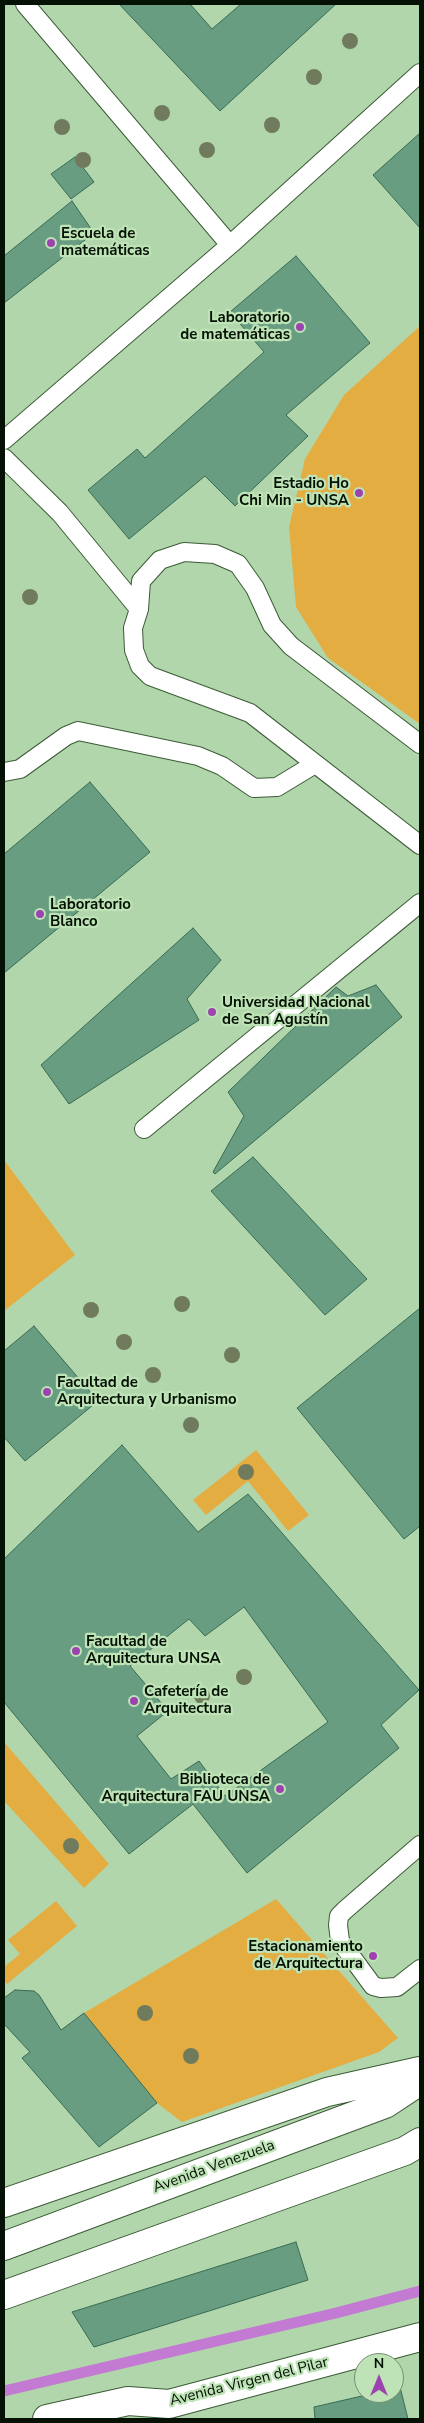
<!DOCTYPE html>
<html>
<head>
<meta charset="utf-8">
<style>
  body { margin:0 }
  #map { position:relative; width:424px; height:2423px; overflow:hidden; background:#b2d6ab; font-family:"Nunito Sans",sans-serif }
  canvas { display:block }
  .frame { position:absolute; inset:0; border:5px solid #051104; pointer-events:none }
  .north { position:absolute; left:354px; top:2353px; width:50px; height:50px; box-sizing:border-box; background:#bee3b7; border:1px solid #748f6f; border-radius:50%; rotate:0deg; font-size:14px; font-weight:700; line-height:20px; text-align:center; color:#051104 }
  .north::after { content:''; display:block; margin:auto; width:18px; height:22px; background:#9d43af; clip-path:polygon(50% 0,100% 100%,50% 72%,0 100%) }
</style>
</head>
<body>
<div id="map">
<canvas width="424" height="2423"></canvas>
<div class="frame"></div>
<div class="north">N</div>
</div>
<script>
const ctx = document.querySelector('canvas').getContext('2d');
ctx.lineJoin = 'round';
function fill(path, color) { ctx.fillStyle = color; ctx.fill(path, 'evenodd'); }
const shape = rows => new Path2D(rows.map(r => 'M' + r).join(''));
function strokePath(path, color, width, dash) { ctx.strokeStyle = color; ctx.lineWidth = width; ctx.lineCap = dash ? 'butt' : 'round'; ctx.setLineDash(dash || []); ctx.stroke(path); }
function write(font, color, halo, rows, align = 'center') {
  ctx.font = font + ' "Nunito Sans",sans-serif'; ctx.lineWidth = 4.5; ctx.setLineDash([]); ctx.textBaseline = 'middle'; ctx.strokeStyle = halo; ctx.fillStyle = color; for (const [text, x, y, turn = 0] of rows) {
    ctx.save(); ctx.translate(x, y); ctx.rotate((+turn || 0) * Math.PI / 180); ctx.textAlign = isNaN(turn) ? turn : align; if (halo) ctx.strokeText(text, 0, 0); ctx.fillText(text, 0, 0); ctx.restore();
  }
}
fill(shape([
  [420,326,420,724,328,658,296,607,289,527,305,459,344,395],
  [4,1160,75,1255,4,1311],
  [256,1450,309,1515,288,1531,248,1481,206,1515,193,1500],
  [4,1742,109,1864,84,1888,4,1801],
  [276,1899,398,2038,379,2052,182,2122,157,2103,84,2013],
  [56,1901,77,1926,7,1984,4,1980,4,1967,20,1954,8,1940]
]), '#e4ad41');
strokePath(shape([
  [4,2391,336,2313,420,2291]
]), '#c37ad2', 11);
const building = shape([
  [119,4,190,4,212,29,241,4,336,4,220,111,119,4],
  [420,133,420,228,373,175,420,133],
  [75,157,94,182,71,199,51,174,75,157],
  [72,201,94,233,4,303,4,256,72,201],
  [296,256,370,343,286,415,308,436,235,506,205,476,129,539,88,490,137,449,145,458,264,352,230,312,296,256],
  [90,782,150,852,4,973,4,854,90,782],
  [193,928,221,960,187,999,199,1020,69,1104,41,1065,193,928],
  [376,985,402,1017,215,1174,213,1172,244,1116,228,1092,336,987,348,996,376,985],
  [253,1157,367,1279,325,1315,211,1191,253,1157],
  [420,1308,420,1526,404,1539,297,1408,420,1308],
  [34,1326,98,1401,25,1461,4,1437,4,1351,34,1326],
  [122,1445,198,1532,248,1494,419,1690,381,1725,399,1748,247,1873,193,1804,129,1854,4,1702,4,1559,122,1445],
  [244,1607,328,1722,225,1796,199,1761,171,1779,137,1736,168,1711,130,1666,189,1619,205,1636,244,1607],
  [15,1990,34,1991,39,1995,61,2030,84,2013,157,2103,99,2147,22,2058,30,2052,4,2024,4,1998,15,1990],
  [296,2242,308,2280,94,2347,72,2312,296,2242],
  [400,2387,408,2419,315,2419,314,2407,375,2393,394,2393,394,2389,400,2387]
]);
fill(building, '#689d81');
strokePath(building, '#386b52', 1);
const service = shape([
  [25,4,230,245],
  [4,440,230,245,420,73],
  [4,458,60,513,139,609],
  [420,744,291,646,272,625,255,588,238,564,215,554,184,552,160,560,141,581,139,609,133,628,134,650,140,666,150,676,250,713,420,845],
  [4,772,20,769,66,736,78,731,198,756,222,766,254,788,277,787,315,764],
  [144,1129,420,903],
  [420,1845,345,1910,339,1916,338,1925,340,1941,373,1986,381,1988,397,1987,420,1969]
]);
const secondary = shape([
  [47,2419,128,2401,169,2404,420,2337]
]);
const primary = shape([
  [4,2203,327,2092,420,2071],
  [4,2246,385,2104,420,2081],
  [4,2295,405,2151,420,2142]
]);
strokePath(service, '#3b5b36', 20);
strokePath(secondary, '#3b5b36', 30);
strokePath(primary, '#3b5b36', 30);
strokePath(service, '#fff', 18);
strokePath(secondary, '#fff', 28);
strokePath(primary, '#fff', 28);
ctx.fillStyle = '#707a5c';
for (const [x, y] of [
  [350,41],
  [314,77],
  [162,113],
  [272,125],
  [62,127],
  [207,150],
  [83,160],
  [30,597],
  [182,1304],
  [91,1310],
  [124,1342],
  [232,1355],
  [153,1375],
  [191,1425],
  [246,1472],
  [244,1677],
  [202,1696],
  [71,1846],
  [145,2013],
  [191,2056]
]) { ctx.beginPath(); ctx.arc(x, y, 8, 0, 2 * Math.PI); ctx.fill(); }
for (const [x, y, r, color] of [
  [51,243,5,"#9d43af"],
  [300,327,5,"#9d43af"],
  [359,493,5,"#9d43af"],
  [40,914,5,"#9d43af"],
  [212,1012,5,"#9d43af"],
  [47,1392,5,"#9d43af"],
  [76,1651,5,"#9d43af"],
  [134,1701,5,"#9d43af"],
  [280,1789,5,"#9d43af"],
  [373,1956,5,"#9d43af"]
]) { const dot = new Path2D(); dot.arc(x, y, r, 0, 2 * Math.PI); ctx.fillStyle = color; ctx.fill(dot); strokePath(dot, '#bee3b7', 2); }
write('bold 15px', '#051104', '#bee3b7', [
  ["Escuela de",61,234],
  ["matemáticas",61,251],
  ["Laboratorio",290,318,"right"],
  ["de matemáticas",290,335,"right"],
  ["Estadio Ho",349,484,"right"],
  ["Chi Min - UNSA",349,501,"right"],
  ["Laboratorio",50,905],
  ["Blanco",50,922],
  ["Universidad Nacional",222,1003],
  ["de San Agustín",222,1020],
  ["Facultad de",57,1383],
  ["Arquitectura y Urbanismo",57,1400],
  ["Facultad de",86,1642],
  ["Arquitectura UNSA",86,1659],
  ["Cafetería de",144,1692],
  ["Arquitectura",144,1709],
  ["Biblioteca de",270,1780,"right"],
  ["Arquitectura FAU UNSA",270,1797,"right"],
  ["Estacionamiento",363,1947,"right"],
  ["de Arquitectura",363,1964,"right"]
], 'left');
write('15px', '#051104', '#bee3b7', [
  ["Avenida Venezuela",214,2167,-20],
  ["Avenida Virgen del Pilar",249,2382,-14]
]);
</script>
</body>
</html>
